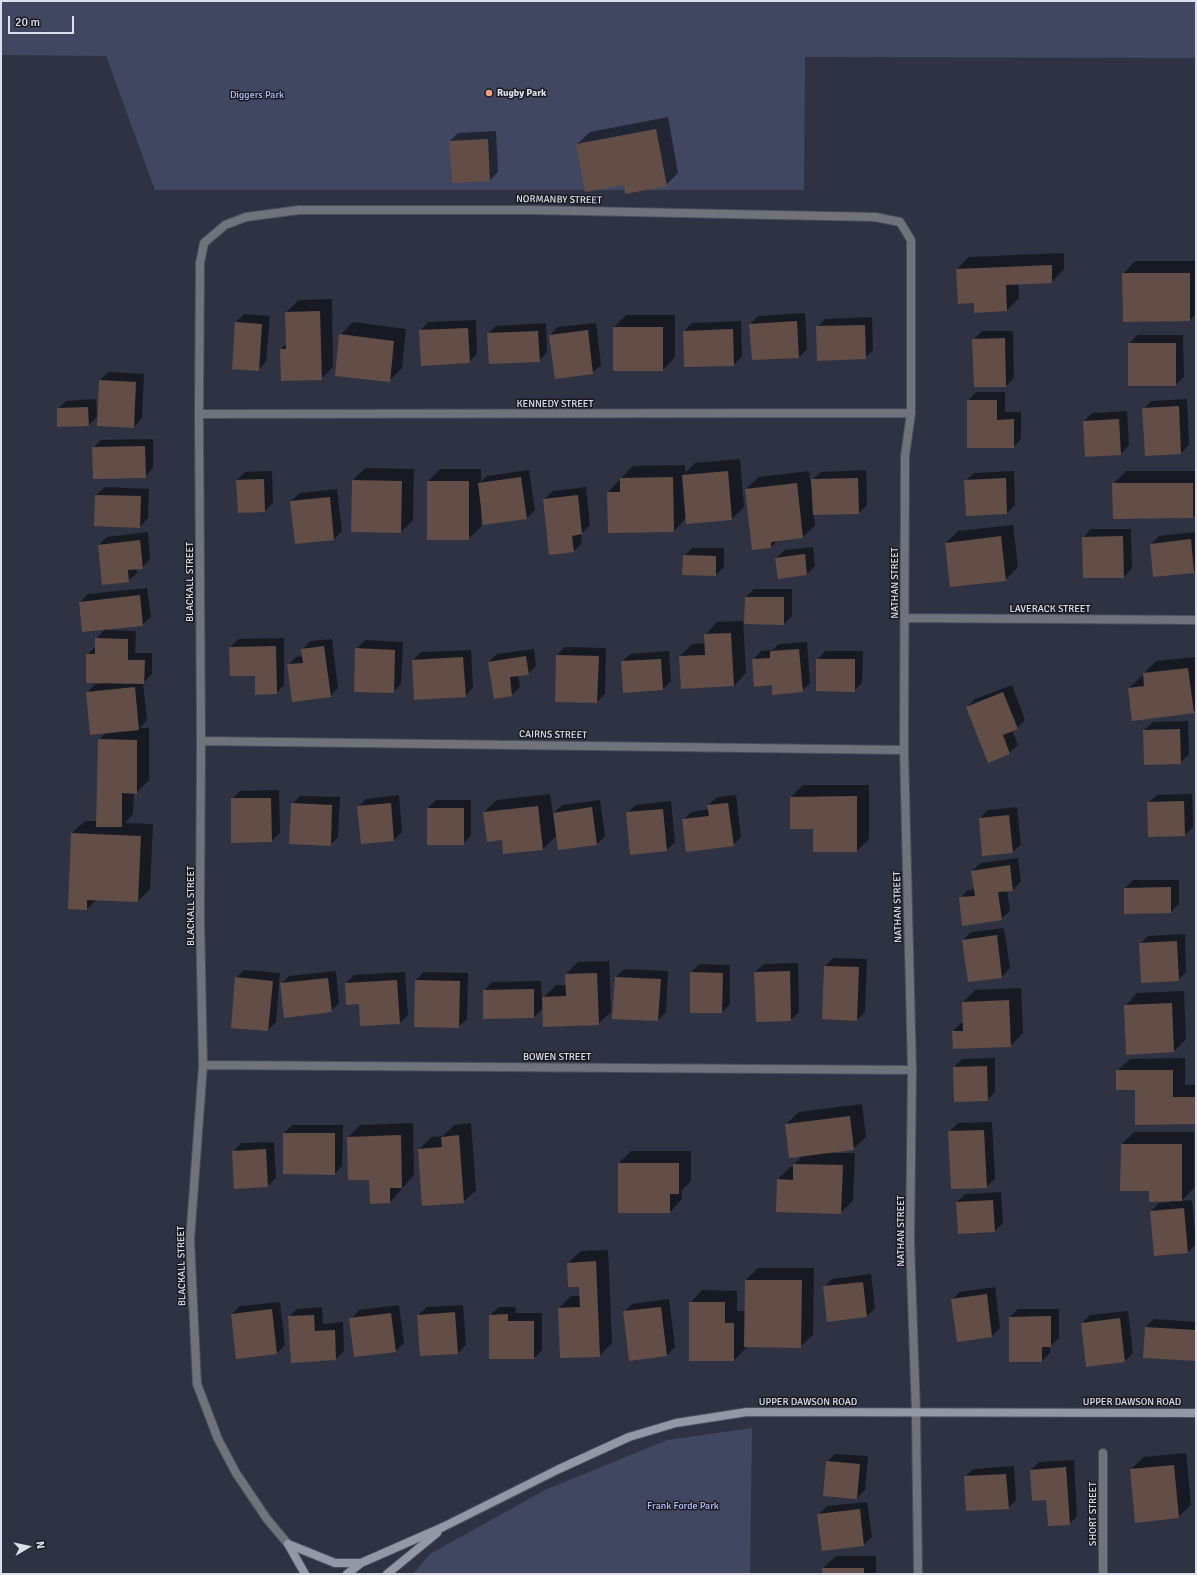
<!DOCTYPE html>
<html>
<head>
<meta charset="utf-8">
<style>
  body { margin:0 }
  #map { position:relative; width:1197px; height:1575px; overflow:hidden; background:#2e3242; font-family:Signika,sans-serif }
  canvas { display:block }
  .frame { position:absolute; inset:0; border:2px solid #dde0eb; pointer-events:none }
  .north { position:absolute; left:8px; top:1527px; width:40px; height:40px; -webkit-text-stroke:3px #191a22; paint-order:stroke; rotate:81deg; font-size:11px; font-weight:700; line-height:16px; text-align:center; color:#dde0eb }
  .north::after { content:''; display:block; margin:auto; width:14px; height:18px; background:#dde0eb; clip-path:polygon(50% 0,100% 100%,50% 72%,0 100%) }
  .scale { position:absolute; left:8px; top:16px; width:66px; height:18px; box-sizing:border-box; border:2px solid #dde0eb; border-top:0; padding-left:5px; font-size:12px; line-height:14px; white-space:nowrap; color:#dde0eb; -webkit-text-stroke:3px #191a22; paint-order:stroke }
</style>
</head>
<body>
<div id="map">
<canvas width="1197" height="1575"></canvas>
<div class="frame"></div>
<div class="north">N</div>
<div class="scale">20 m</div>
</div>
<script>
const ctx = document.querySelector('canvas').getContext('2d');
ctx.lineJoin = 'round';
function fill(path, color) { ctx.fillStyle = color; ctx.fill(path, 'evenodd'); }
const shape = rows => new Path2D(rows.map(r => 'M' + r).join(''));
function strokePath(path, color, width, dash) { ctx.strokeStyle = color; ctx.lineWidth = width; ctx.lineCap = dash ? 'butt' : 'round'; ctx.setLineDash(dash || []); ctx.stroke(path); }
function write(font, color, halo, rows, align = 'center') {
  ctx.font = font + ' Signika,sans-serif'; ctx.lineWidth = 3; ctx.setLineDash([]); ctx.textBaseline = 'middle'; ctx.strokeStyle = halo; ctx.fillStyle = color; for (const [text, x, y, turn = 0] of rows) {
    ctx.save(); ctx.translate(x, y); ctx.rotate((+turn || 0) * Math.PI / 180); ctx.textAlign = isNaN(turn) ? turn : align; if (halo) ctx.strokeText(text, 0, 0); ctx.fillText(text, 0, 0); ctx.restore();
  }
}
fill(shape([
  [1,1,1196,1,1196,58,805,57,804,190,155,190,106,56,1,55],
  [752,1428,750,1574,413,1574,430,1554,545,1490,667,1440]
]), '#414761');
fill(shape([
  [668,117,678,173,666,185,625,184,577,144,590,132],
  [496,131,498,172,490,180,452,182,450,141,458,133],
  [1064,253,1064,269,1052,282,1018,283,1019,298,1007,310,975,302,957,269,969,257],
  [1135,261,1196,261,1196,314,1190,320,1123,274],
  [332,299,333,367,321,379,281,349,287,343,286,312,299,300],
  [805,313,807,349,799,357,750,324,758,316],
  [244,314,270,316,266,362,258,370,236,322],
  [626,315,675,315,675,357,663,370,614,327],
  [872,317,873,350,865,358,817,327,825,319],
  [476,320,477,354,469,362,420,331,428,322],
  [741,321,742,356,734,365,684,331,692,323],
  [353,322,406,329,402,368,389,381,340,335],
  [546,323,547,352,539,361,488,334,496,326],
  [596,323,601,365,592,373,550,335,558,327],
  [982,331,1013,331,1014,378,1006,386,973,340],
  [1137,335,1183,335,1184,377,1175,385,1129,344],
  [109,372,144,374,142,418,134,427,100,380],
  [976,392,1005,392,1005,412,1021,412,1021,439,1013,447,968,401],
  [96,399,97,417,89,425,58,409,66,401],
  [1187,399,1189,445,1181,453,1146,455,1143,409,1152,401],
  [1127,411,1129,445,1121,454,1084,421,1092,413],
  [153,439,153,468,145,477,93,448,101,440],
  [740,459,744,507,732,519,687,523,686,518,674,531,608,492,633,466,685,465,685,473,695,463],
  [365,468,414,469,413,520,401,532,353,480],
  [440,469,481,469,481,482,487,476,529,470,535,510,527,518,481,507,481,527,468,539,428,481],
  [866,470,867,505,859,513,814,514,815,525,803,537,778,540,771,547,746,489,759,477,809,471,811,487,813,487,812,480,821,472],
  [272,471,273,503,265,511,239,512,237,480,245,472],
  [1014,471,1015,505,1007,513,967,515,965,481,974,473],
  [1126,471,1196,471,1196,514,1193,517,1113,484],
  [105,487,149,489,148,518,140,527,96,495],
  [586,487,590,525,581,534,582,543,574,551,544,499,553,491],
  [337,489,342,531,334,539,291,501,300,493],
  [1013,525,1018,567,1005,580,946,543,958,531],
  [1091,529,1131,529,1132,568,1124,577,1084,577,1083,538],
  [148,532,150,559,142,568,136,568,137,573,128,581,99,545,107,537],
  [1196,532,1196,570,1194,572,1151,544,1159,536],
  [813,547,815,566,807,574,779,578,776,558,785,550],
  [692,548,724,548,724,567,716,575,684,556],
  [147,588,151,617,142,625,83,631,80,602,88,594],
  [754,589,792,589,792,616,784,624,746,597],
  [743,621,746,673,734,686,680,656,692,644,706,643,705,635,717,622],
  [104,630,136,631,135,653,152,653,152,674,143,683,147,720,140,728,149,728,149,780,136,793,134,793,133,814,125,823,153,824,150,889,138,901,97,899,87,909,72,833,85,821,97,821,99,740,106,732,87,693,95,684,105,683,105,682,87,655,95,647,96,639],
  [284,638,284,685,276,693,256,675,230,647,239,639],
  [332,639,338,688,330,697,288,665,296,657,303,656,302,650,310,641],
  [365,640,403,642,401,684,393,692,356,649],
  [807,642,810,683,802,691,772,684,753,660,761,651,772,650,779,644],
  [565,647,606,648,605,694,597,702,556,701,557,655],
  [534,649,536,666,528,674,518,675,520,687,512,695,489,662,497,654],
  [471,650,473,688,465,696,413,660,421,652],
  [669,651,671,681,663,689,622,662,630,654],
  [825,651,863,651,862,683,854,691,817,660],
  [1196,657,1196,710,1193,712,1129,688,1142,676,1144,675,1144,673,1156,661],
  [1012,685,1025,720,1017,728,1012,730,1018,745,1009,753,967,707,975,699],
  [1188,721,1189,754,1180,763,1144,730,1153,722],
  [803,785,869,785,869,839,857,851,814,828,791,797],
  [279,790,280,833,271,841,232,799,240,791],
  [550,794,553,814,562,805,600,800,605,836,597,844,557,835,543,849,504,853,502,839,484,812,497,800],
  [1192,794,1193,827,1185,835,1148,803,1157,795],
  [399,795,402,832,394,840,362,843,358,807,366,799],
  [736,795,741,837,733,845,683,820,691,812,709,809,708,805,717,797],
  [300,796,340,797,338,837,330,845,292,804],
  [436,800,471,800,471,836,463,844,428,808],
  [671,801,675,842,666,851,627,813,636,805],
  [1017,807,1021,844,1013,852,980,818,988,810],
  [1018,858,1021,881,1013,890,1007,890,1010,911,1001,919,960,898,968,890,975,889,972,871,981,863],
  [1133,880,1179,880,1179,904,1171,912,1125,888],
  [1004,928,1010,968,1002,977,968,981,963,940,971,932],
  [1185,934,1186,972,1178,980,1140,944,1148,936],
  [833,958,867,959,865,1012,857,1020,823,1019,825,966],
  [609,961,611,1012,598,1024,544,1007,534,1017,484,991,492,982,541,981,542,999,556,985,566,985,566,974,578,962],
  [798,963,799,1012,791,1020,757,1021,755,972,764,964],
  [700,964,730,965,730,1004,722,1012,691,972],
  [624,969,668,971,666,1012,658,1020,616,977],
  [244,970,280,973,276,1022,268,1030,236,978],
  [336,971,339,1003,331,1011,281,984,289,976],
  [405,972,408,1015,400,1023,360,1003,346,983,354,975],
  [424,972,468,973,467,1019,458,1027,416,980],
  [1021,988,1023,1033,1010,1046,953,1031,963,1021,963,1002,975,990],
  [1184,991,1186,1039,1174,1051,1127,1054,1125,1006,1137,993],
  [995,1058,995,1092,987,1100,954,1067,962,1059],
  [1185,1058,1185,1085,1196,1085,1196,1123,1136,1089,1117,1071,1130,1059],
  [862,1104,866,1137,853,1149,834,1151,834,1153,855,1153,853,1201,840,1213,778,1179,790,1167,794,1167,794,1164,803,1155,786,1124,799,1112],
  [992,1122,995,1179,986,1187,949,1132,958,1123],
  [413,1123,414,1175,390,1202,370,1179,348,1137,360,1125],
  [471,1123,476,1190,463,1202,419,1149,432,1137,443,1136,454,1125],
  [292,1125,343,1125,342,1166,334,1174,284,1133],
  [1134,1132,1194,1132,1194,1188,1181,1201,1192,1200,1196,1244,1188,1252,1151,1211,1159,1203,1171,1202,1171,1200,1150,1190,1122,1144],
  [274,1142,276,1178,268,1186,233,1152,241,1143],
  [631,1151,691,1151,691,1181,682,1190,682,1199,670,1212,619,1163],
  [1001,1192,1003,1223,995,1231,957,1202,965,1194],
  [608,1250,612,1343,599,1356,559,1308,571,1296,580,1296,580,1286,568,1263,581,1251],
  [758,1268,814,1268,813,1335,800,1347,746,1346,746,1348,734,1360,690,1303,702,1290,737,1291,737,1311,745,1311,746,1280],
  [871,1274,875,1308,867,1316,824,1287,832,1279],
  [995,1287,1000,1328,992,1336,958,1341,952,1300,960,1292],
  [669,1299,675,1347,667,1355,624,1312,632,1304],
  [280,1302,285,1345,277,1353,232,1314,240,1306],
  [399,1305,404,1343,396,1351,351,1319,359,1310],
  [463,1305,466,1345,458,1353,418,1315,427,1307],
  [322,1307,323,1324,343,1322,344,1351,336,1359,292,1362,289,1317,297,1309],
  [499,1307,515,1307,516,1313,542,1313,542,1350,534,1358,490,1315],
  [1018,1309,1059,1309,1059,1338,1050,1346,1050,1353,1042,1361,1010,1361,1010,1317],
  [1128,1311,1133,1353,1125,1361,1087,1366,1082,1323,1090,1315],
  [1154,1319,1196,1322,1196,1360,1146,1327],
  [1186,1453,1191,1505,1178,1517,1131,1469,1144,1457],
  [835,1454,868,1456,865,1490,857,1498,827,1462],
  [1074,1460,1077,1516,1069,1524,1047,1499,1031,1470,1039,1462],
  [1014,1466,1016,1500,1008,1508,965,1477,973,1469],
  [867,1502,872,1537,863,1545,818,1515,827,1506],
  [836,1556,876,1556,876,1574,823,1574,823,1568]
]), '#0007');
fill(shape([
  [656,129,667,186,625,194,624,185,585,192,576,144],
  [488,139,490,181,452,183,449,141],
  [1052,265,1052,283,1006,285,1007,311,974,313,974,303,958,304,956,269],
  [1122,273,1190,273,1190,321,1123,322],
  [320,311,322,380,281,381,280,349,286,349,285,312],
  [797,321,799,358,752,360,749,324],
  [235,322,262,324,259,371,232,369],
  [865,325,866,359,817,361,816,326],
  [613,327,663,327,663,371,613,371],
  [468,328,470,363,421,366,419,330],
  [733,329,734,366,684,367,683,331],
  [588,330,593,374,555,379,549,335],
  [538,331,540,362,489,364,487,333],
  [339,334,394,341,390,382,335,376],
  [1005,338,1006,387,974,387,972,339],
  [1128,343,1176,343,1176,386,1128,386],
  [99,380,136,382,134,428,97,426],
  [967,400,997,400,997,420,1014,419,1014,448,967,448],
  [1179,406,1181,454,1145,456,1142,408],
  [88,407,89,426,57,427,57,408],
  [1119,419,1121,455,1085,457,1083,421],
  [145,446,146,478,93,479,92,447],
  [728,471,732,520,686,524,682,475],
  [521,477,527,519,483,525,478,483],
  [673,477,674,532,608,533,607,492,620,492,620,478],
  [858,478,859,514,813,515,811,479],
  [1006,478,1007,514,966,516,964,480],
  [264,479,265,512,238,513,236,480],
  [352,480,402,481,401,533,351,532],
  [427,481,469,481,469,540,427,540],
  [797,483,803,538,771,542,771,548,752,550,745,489],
  [1112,483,1193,483,1193,518,1113,519],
  [95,495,141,496,140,528,94,526],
  [578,495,582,534,572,536,574,552,549,555,543,499],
  [330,497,334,540,295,544,290,501],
  [1001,536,1006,581,950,587,945,543],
  [1123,536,1124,578,1083,578,1082,537],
  [1191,539,1194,573,1153,577,1150,544],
  [140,540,143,569,128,570,129,582,102,585,98,545],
  [805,554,807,575,778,579,775,558],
  [683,555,716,556,716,576,682,575],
  [140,595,143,626,82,632,79,602],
  [745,597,784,597,784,625,744,624],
  [731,633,734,686,681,689,679,656,705,655,704,634],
  [95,638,128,639,128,660,145,660,144,684,86,683,86,654,95,654],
  [276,646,277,694,255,695,255,676,230,676,229,647],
  [324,646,331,697,292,702,287,664,303,663,301,649],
  [355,648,395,650,394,693,354,692],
  [799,649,803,692,772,695,772,685,754,687,752,659,770,658,770,651],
  [556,655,599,656,597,703,555,702],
  [526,656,529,675,510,677,512,696,494,699,488,662],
  [463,657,466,697,414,700,412,660],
  [661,659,663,690,623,693,621,661],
  [816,659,855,659,855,692,816,691],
  [1188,668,1194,713,1132,721,1128,688,1144,686,1143,673],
  [135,687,139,730,90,735,86,692],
  [1003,692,1018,729,1003,735,1010,754,988,763,966,707],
  [1180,729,1181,764,1144,765,1143,730],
  [98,739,137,740,137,794,122,793,122,827,96,827],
  [857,796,857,852,813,852,813,829,790,829,790,797],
  [231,798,271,798,272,842,231,843],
  [1184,801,1185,836,1148,837,1147,802],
  [291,803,332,805,331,846,289,844],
  [391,803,394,841,361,844,357,806],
  [728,803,734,846,686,852,682,819,709,816,707,805],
  [538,806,543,850,503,854,502,840,487,842,483,812],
  [592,807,597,845,558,850,553,813],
  [427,808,464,808,464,845,427,845],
  [663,809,667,851,630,855,626,812],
  [1009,815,1013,853,982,856,979,818],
  [71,833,141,836,138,902,87,900,87,910,68,909],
  [1010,865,1013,891,998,892,1002,920,962,926,959,897,975,896,971,871],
  [1171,887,1171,913,1124,914,1124,888],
  [997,935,1002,978,968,982,962,940],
  [1177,941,1179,981,1141,983,1139,943],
  [824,966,859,967,857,1021,822,1019],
  [790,971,791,1021,756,1022,754,972],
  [690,972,723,973,722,1013,690,1013],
  [597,973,599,1025,543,1027,542,997,566,996,565,974],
  [235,977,273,981,268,1031,231,1028],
  [615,977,661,979,658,1021,612,1019],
  [328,978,332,1012,284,1018,280,983],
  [397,980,400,1024,360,1026,359,1004,346,1005,345,983],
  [415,980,460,981,459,1028,414,1027],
  [534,989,534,1018,483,1019,483,990],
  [1009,1000,1011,1047,953,1049,952,1031,963,1031,962,1002],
  [1172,1003,1174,1052,1126,1055,1124,1005],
  [987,1066,988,1101,954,1102,953,1067],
  [1116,1070,1173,1070,1173,1097,1196,1097,1196,1124,1135,1125,1135,1090,1116,1090],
  [850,1116,854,1150,789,1158,785,1124],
  [984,1130,987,1188,951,1189,948,1131],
  [283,1133,335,1133,335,1175,283,1174],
  [401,1135,402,1188,390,1188,390,1203,370,1204,369,1180,348,1180,347,1137],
  [459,1135,464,1203,422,1206,418,1149,442,1147,441,1137],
  [1121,1144,1182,1144,1182,1201,1149,1202,1149,1191,1120,1191],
  [266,1149,268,1187,234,1189,232,1151],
  [618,1163,679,1163,679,1194,670,1194,670,1213,618,1213],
  [793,1164,843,1165,841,1214,776,1212,777,1179,793,1180],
  [993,1200,995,1232,958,1234,956,1202],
  [1184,1208,1188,1253,1154,1256,1150,1211],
  [596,1261,600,1357,560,1358,558,1308,580,1307,579,1287,568,1287,567,1263],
  [745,1280,802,1280,801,1348,744,1347],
  [863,1282,867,1317,827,1322,823,1286],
  [987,1294,992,1337,957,1342,951,1299],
  [689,1302,725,1302,725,1323,734,1323,734,1361,689,1361],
  [661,1307,667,1356,629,1361,623,1311],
  [272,1309,277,1354,236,1359,231,1314],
  [455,1312,458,1354,420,1356,417,1315],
  [391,1313,396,1352,354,1357,349,1318],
  [508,1314,508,1321,534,1321,534,1359,489,1359,489,1315],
  [314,1315,315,1331,335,1330,336,1360,291,1363,288,1316],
  [1051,1316,1051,1347,1042,1347,1042,1362,1009,1362,1009,1317],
  [1120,1318,1125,1362,1086,1367,1081,1323],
  [1145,1327,1196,1330,1196,1361,1143,1358],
  [826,1461,860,1464,857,1499,823,1496],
  [1174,1465,1179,1518,1135,1523,1130,1469],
  [1066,1467,1070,1525,1048,1526,1046,1500,1032,1501,1030,1470],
  [1006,1474,1009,1509,966,1511,964,1476],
  [860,1509,864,1546,822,1551,817,1514],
  [822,1568,864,1568,864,1574,822,1574]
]), '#624e47');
const street = shape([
  [199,414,911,413],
  [905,618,1196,620],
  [201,741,904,750],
  [203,1065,912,1070],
  [1103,1453,1103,1574],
  [288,1544,267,1519,236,1473,218,1439,197,1384,190,1240,203,1065,200,917,201,741,199,414,200,263,204,243,225,225,246,217,299,210,532,210,875,217,900,222,911,240,911,413,905,456,904,750,912,1070,910,1241,916,1412,918,1574]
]);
const secondary = shape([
  [288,1544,335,1563,361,1563],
  [288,1544,305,1574],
  [347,1574,361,1563,443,1527,559,1469,629,1437,676,1423,747,1412,1196,1413],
  [387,1574,437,1533]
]);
strokePath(street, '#4a4e5d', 10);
strokePath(secondary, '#4a4e5d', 10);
strokePath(street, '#71737c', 8);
strokePath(secondary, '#9497a5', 8);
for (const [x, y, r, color] of [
  [489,93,4,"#f2a080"]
]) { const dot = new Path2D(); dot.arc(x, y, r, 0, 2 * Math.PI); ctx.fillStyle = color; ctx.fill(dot); strokePath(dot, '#191a22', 1.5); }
write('bold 10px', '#dde0eb', '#191a22', [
  ["Rugby Park",497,93]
], 'left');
write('10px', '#b3c1fd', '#191a22', [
  ["Diggers Park",257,95],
  ["Frank Forde Park",683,1506]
]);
write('10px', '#dde0eb', '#191a22', [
  ["NORMANBY STREET",559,200,1],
  ["KENNEDY STREET",555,404],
  ["BLACKALL STREET",190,582,-90],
  ["NATHAN STREET",895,583,-90],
  ["LAVERACK STREET",1050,609],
  ["CAIRNS STREET",553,735,1],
  ["BLACKALL STREET",191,906,-90],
  ["NATHAN STREET",898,907,-91],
  ["BOWEN STREET",557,1057],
  ["NATHAN STREET",901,1231,-90],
  ["BLACKALL STREET",182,1266,-91],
  ["UPPER DAWSON ROAD",808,1402],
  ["UPPER DAWSON ROAD",1132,1402],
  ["SHORT STREET",1093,1514,-90]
]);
</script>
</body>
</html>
